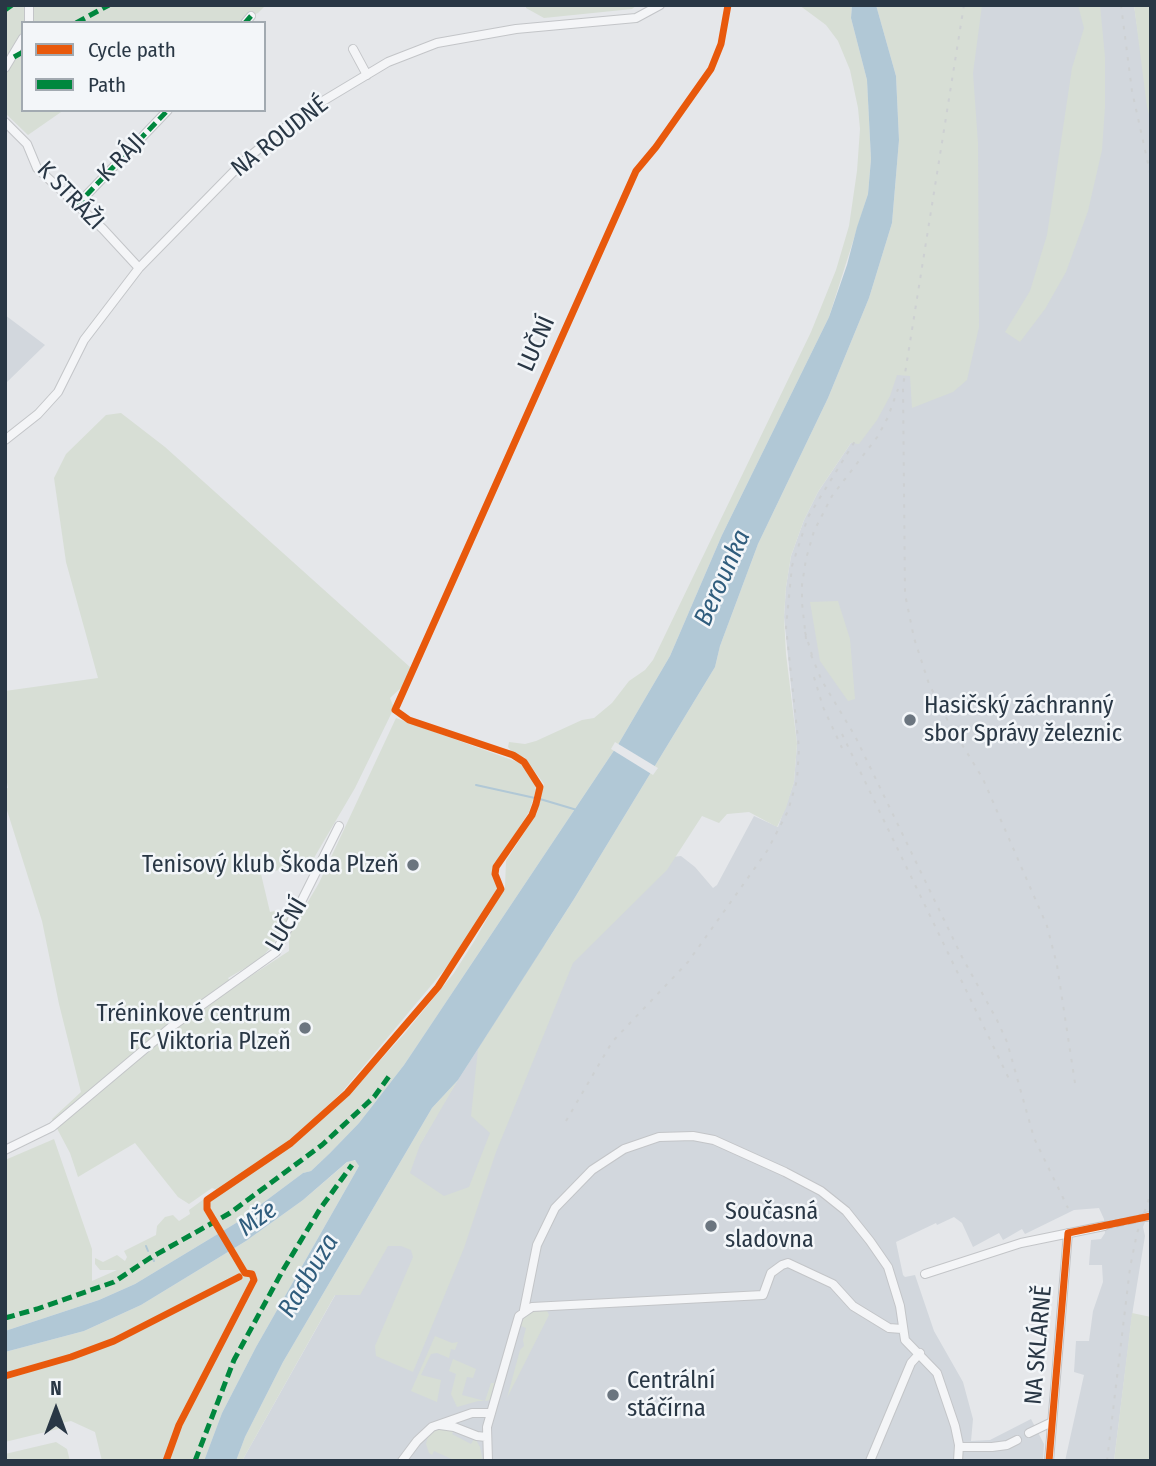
<!DOCTYPE html>
<html>
<head>
<meta charset="utf-8">
<style>
  body { margin:0 }
  #map { position:relative; width:1156px; height:1466px; overflow:hidden; background:#e5e7ea; font-family:"Fira Sans Condensed",sans-serif }
  canvas { display:block }
  .frame { position:absolute; inset:0; border:7px solid #293745; pointer-events:none }
  .legend { position:absolute; left:21px; top:21px; width:245px; height:91px; box-sizing:border-box; background:#f3f6f9; border:2px solid #a2aab1; margin:0; padding:9px 12px; list-style:none; font-size:21px; color:#293745 }
  .legend li { display:flex; align-items:center; gap:14px; height:35px }
  .legend b { width:35px; border:2px solid #a2aab1 }
  .north { position:absolute; left:21px; top:1375px; width:70px; height:70px; -webkit-text-stroke:5px #f3f6f9; paint-order:stroke; rotate:0deg; font-size:19px; font-weight:700; line-height:28px; text-align:center; color:#293745 }
  .north::after { content:''; display:block; margin:auto; width:24px; height:32px; background:#293745; clip-path:polygon(50% 0,100% 100%,50% 72%,0 100%) }
</style>
</head>
<body>
<div id="map">
<canvas width="1156" height="1466"></canvas>
<div class="frame"></div>
<ul class="legend">
<li><b style="height:9px;background:#e8590c"></b>Cycle path</li>
<li><b style="height:9px;background:#00873e"></b>Path</li>
</ul>
<div class="north">N</div>
</div>
<script>
const ctx = document.querySelector('canvas').getContext('2d');
ctx.lineJoin = 'round';
function fill(path, color) { ctx.fillStyle = color; ctx.fill(path, 'evenodd'); }
const shape = rows => new Path2D(rows.map(r => 'M' + r).join(''));
function strokePath(path, color, width, dash) { ctx.strokeStyle = color; ctx.lineWidth = width; ctx.lineCap = dash ? 'butt' : 'round'; ctx.setLineDash(dash || []); ctx.stroke(path); }
function write(font, color, halo, rows, align = 'center') {
  ctx.font = font + ' "Fira Sans Condensed",sans-serif'; ctx.lineWidth = 5; ctx.setLineDash([]); ctx.textBaseline = 'middle'; ctx.strokeStyle = halo; ctx.fillStyle = color; for (const [text, x, y, turn = 0] of rows) {
    ctx.save(); ctx.translate(x, y); ctx.rotate((+turn || 0) * Math.PI / 180); ctx.textAlign = isNaN(turn) ? turn : align; if (halo) ctx.strokeText(text, 0, 0); ctx.fillText(text, 0, 0); ctx.restore();
  }
}
fill(shape([
  [957,5,1134,5,1151,122,1151,1207,1143,1227,1145,1236,1133,1309,1114,1461,1065,1461,1084,1375,1074,1372,1076,1341,1089,1341,1093,1311,1103,1282,1102,1265,1089,1265,1091,1240,1101,1239,1105,1233,1104,1219,1099,1208,1074,1210,1025,1234,1022,1229,1003,1240,999,1233,973,1247,962,1223,954,1217,937,1225,936,1223,896,1242,903,1275,905,1277,915,1275,934,1331,963,1382,973,1419,971,1441,990,1440,1031,1419,1044,1444,1043,1461,242,1461,442,1105,544,945,662,858,681,856,695,867,713,888,717,885,754,816,778,827,794,782,797,744,784,617,786,587,791,556,804,520,818,492,851,443],
  [5,315,45,345,5,384]
]), '#d2d7dd');
fill(shape([
  [9,5,26,5,25,23,23,23,23,31,13,54,5,64,5,8],
  [31,5,266,5,258,13,235,23,33,23],
  [526,5,637,5,632,9,544,18,526,8],
  [799,5,852,5,851,18,867,80,871,159,868,194,829,317,722,535,670,656,619,743,404,1065,359,1123,330,1153,311,1171,303,1173,236,1223,135,1284,99,1300,5,1331,5,1160,54,1139,92,1249,92,1281,117,1270,100,1270,95,1264,95,1258,103,1262,117,1255,125,1261,127,1257,124,1251,156,1235,157,1226,165,1217,173,1215,179,1221,190,1214,189,1210,204,1199,206,1211,208,1215,211,1213,207,1205,210,1200,288,1148,366,1076,405,1033,454,973,475,940,505,887,506,861,537,813,544,784,525,758,513,753,508,747,509,742,525,744,536,741,582,720,594,718,612,703,629,681,645,670,653,660,811,332,836,270,849,226,857,171,860,129,858,108,850,70,838,41,826,25],
  [876,5,982,5,973,73,978,143,979,327,967,380,953,392,912,408,910,376,897,375,890,396,877,420,859,444,851,443,818,492,804,520,791,556,786,587,784,617,786,654,797,744,794,782,786,808,777,827,749,812,727,814,719,823,702,816,667,870,573,963,496,1152,464,1248,413,1372,376,1356,375,1346,413,1257,411,1250,401,1246,388,1246,360,1295,335,1295,242,1461,236,1461,245,1437,283,1362,432,1108,458,1080,420,1145,410,1173,444,1196,469,1187,490,1133,471,1116,478,1049,574,899,715,667,720,646,758,544,828,398,869,298,892,223,899,140,896,76],
  [1078,5,1100,5,1105,57,1105,107,1102,150,1088,211,1066,272,1045,309,1020,342,1005,332,1030,291,1047,235,1072,68,1084,28],
  [1134,5,1151,5,1151,122,1147,107],
  [23,46,23,110,64,110,28,135,5,113,5,72,18,57],
  [121,413,165,447,411,668,402,687,390,698,394,708,355,788,311,863,261,874,270,912,295,907,272,946,259,960,228,978,234,987,289,951,289,934,319,883,396,718,523,764,535,783,536,790,529,812,495,865,493,873,499,887,455,957,342,1092,288,1143,217,1190,212,1188,189,1204,178,1197,135,1143,78,1177,70,1153,52,1119,81,1092,59,1004,42,921,5,804,5,789,8,788,5,772,5,691,98,678,66,562,54,478,66,454,106,415],
  [838,601,850,639,855,699,848,701,820,661,810,602],
  [351,1159,358,1162,359,1166,256,1347,222,1413,204,1461,102,1461,95,1432,71,1421,61,1423,62,1428,5,1442,5,1352,84,1331,141,1305,246,1241,303,1200],
  [533,1311,547,1311,549,1315,507,1398,520,1350,524,1346,523,1340,526,1328,521,1326,521,1322,525,1316],
  [1132,1313,1151,1317,1151,1461,1114,1461],
  [435,1336,452,1343,458,1342,455,1350,451,1349,449,1358,437,1353,431,1354,421,1375,441,1380,437,1402,411,1391],
  [453,1359,476,1369,473,1378,467,1377,462,1395,485,1401,491,1383,494,1383,496,1378,491,1400,486,1401,478,1401,457,1407,451,1394,456,1374,449,1371],
  [447,1428,454,1430,452,1434,471,1444,474,1439,476,1440,480,1447,483,1461,456,1461,434,1451,432,1455,429,1453,426,1444,428,1436,434,1430],
  [56,1442,67,1449,70,1461,5,1461,5,1454]
]), '#d7ded5');
fill(shape([
  [852,5,876,5,896,76,899,140,892,223,869,298,828,398,758,544,720,646,715,667,574,899,458,1080,432,1108,283,1362,245,1437,236,1461,204,1461,222,1413,256,1347,359,1166,355,1160,347,1162,303,1200,246,1241,141,1305,84,1331,5,1352,5,1331,99,1300,135,1284,236,1223,303,1173,311,1171,330,1153,359,1123,404,1065,619,743,670,656,722,535,829,317,847,265,857,227,868,194,871,159,867,80,851,18]
]), '#b1c8d6');
fill(shape([
  [615,742,658,768,653,775,611,749]
]), '#e5e7ea');
strokePath(shape([
  [476,785,535,798],
  [540,799,577,810],
  [146,1246,148,1251],
  [153,1259,154,1261]
]), '#b1c8d6', 2);
strokePath(shape([
  [1104,1226,1146,1217]
]), '#bfc4c9', 8, [8, 4]);
const minor = shape([
  [29,5,29,23],
  [245,23,251,16],
  [353,49,367,75],
  [5,68,23,38],
  [5,122,27,144,37,168,103,229,139,268],
  [76,206,168,110],
  [5,440,38,414,58,392,84,340,139,268,244,161,303,113,388,62,437,43,516,29,636,18,660,5],
  [5,1150,52,1127,171,1027,276,952,339,826],
  [1146,1217,1151,1216],
  [925,1274,1021,1243,1104,1226],
  [524,1310,537,1245,555,1208,592,1170,624,1149,659,1137,693,1136,714,1140,785,1172,821,1191,846,1211,870,1241,888,1267,900,1306,905,1340,937,1373,955,1426,959,1445,958,1461],
  [440,1425,454,1427,477,1436,486,1437],
  [1029,1433,1052,1422],
  [959,1447,992,1447,1007,1445,1017,1440],
  [402,1461,417,1441,432,1427,472,1413,491,1413],
  [488,1461,487,1427,516,1326,519,1316,532,1307,763,1295,771,1273,782,1265,788,1263,833,1284,853,1306,889,1328,902,1329],
  [870,1461,911,1363,920,1353],
  [1049,1461,1068,1233]
]);
strokePath(minor, '#c3c5c8', 10);
strokePath(minor, '#f4f5f7', 8);
strokePath(shape([
  [964,5,903,386,905,594,914,638,929,684,949,723,983,779,1047,926,1057,965,1075,1083],
  [1121,5,1132,91,1151,177],
  [805,632,814,662],
  [806,639,802,603,802,585,806,559,814,531,832,496,878,436,888,417,898,389],
  [811,655,822,681,855,736,962,957,997,1020,1007,1042,1034,1138,1068,1208],
  [814,677,823,707,842,748],
  [842,734,1011,1083],
  [566,1121,612,1042,688,962,767,851,788,811,797,780,799,748,786,627,792,566,808,517,855,441],
  [1107,1461,1130,1268,1137,1233,1151,1193]
]), '#cdd0d2', 2, [3.5, 7]);
strokePath(shape([
  [5,10,12,5],
  [76,23,109,5],
  [245,23,251,16],
  [14,57,23,52],
  [76,206,168,110],
  [5,1318,37,1309,114,1282,150,1258,230,1213,322,1145,374,1097,390,1075],
  [232,1359,234,1360,283,1270,320,1209,352,1165],
  [195,1461,234,1360]
]), '#00873e', 5, [10, 5]);
strokePath(shape([
  [5,1376,71,1357,114,1341,239,1277],
  [166,1461,179,1425,254,1280,252,1274,245,1273,207,1209,207,1200,291,1143,347,1093,438,987,501,889,495,874,496,867,532,815,536,804,540,787,524,762,513,755,409,720,395,710,636,171,656,147,711,69,721,44,728,5],
  [1049,1461,1068,1233,1151,1216]
]), '#e8590c', 7);
for (const [x, y, r, color] of [
  [910,720,7,"#6b757f"],
  [413,865,7,"#6b757f"],
  [305,1028,7,"#6b757f"],
  [711,1226,7,"#6b757f"],
  [613,1395,7,"#6b757f"]
]) { const dot = new Path2D(); dot.arc(x, y, r, 0, 2 * Math.PI); ctx.fillStyle = color; ctx.fill(dot); strokePath(dot, '#f3f6f9', 2.5); }
write('24px', '#293745', '#f3f6f9', [
  ["NA ROUDNÉ",280,137,-38],
  ["K RÁJI",122,158,-46],
  ["K STRÁŽI",70,196,46],
  ["LUČNÍ",537,344,-66],
  ["LUČNÍ",287,925,-59],
  ["NA SKLÁRNĚ",1039,1345,-85]
]);
write('24px', '#293745', '#f3f6f9', [
  ["Hasičský záchranný",924,706],
  ["sbor Správy železnic",924,734],
  ["Tenisový klub Škoda Plzeň",399,865,"right"],
  ["Tréninkové centrum",291,1014,"right"],
  ["FC Viktoria Plzeň",291,1042,"right"],
  ["Současná",725,1212],
  ["sladovna",725,1240],
  ["Centrální",627,1381],
  ["stáčírna",627,1409]
], 'left');
write('italic 26px', '#305d7d', '#f3f6f9', [
  ["Berounka",723,578,-66],
  ["Mže",258,1219,-36],
  ["Radbuza",309,1276,-59]
]);
</script>
</body>
</html>
